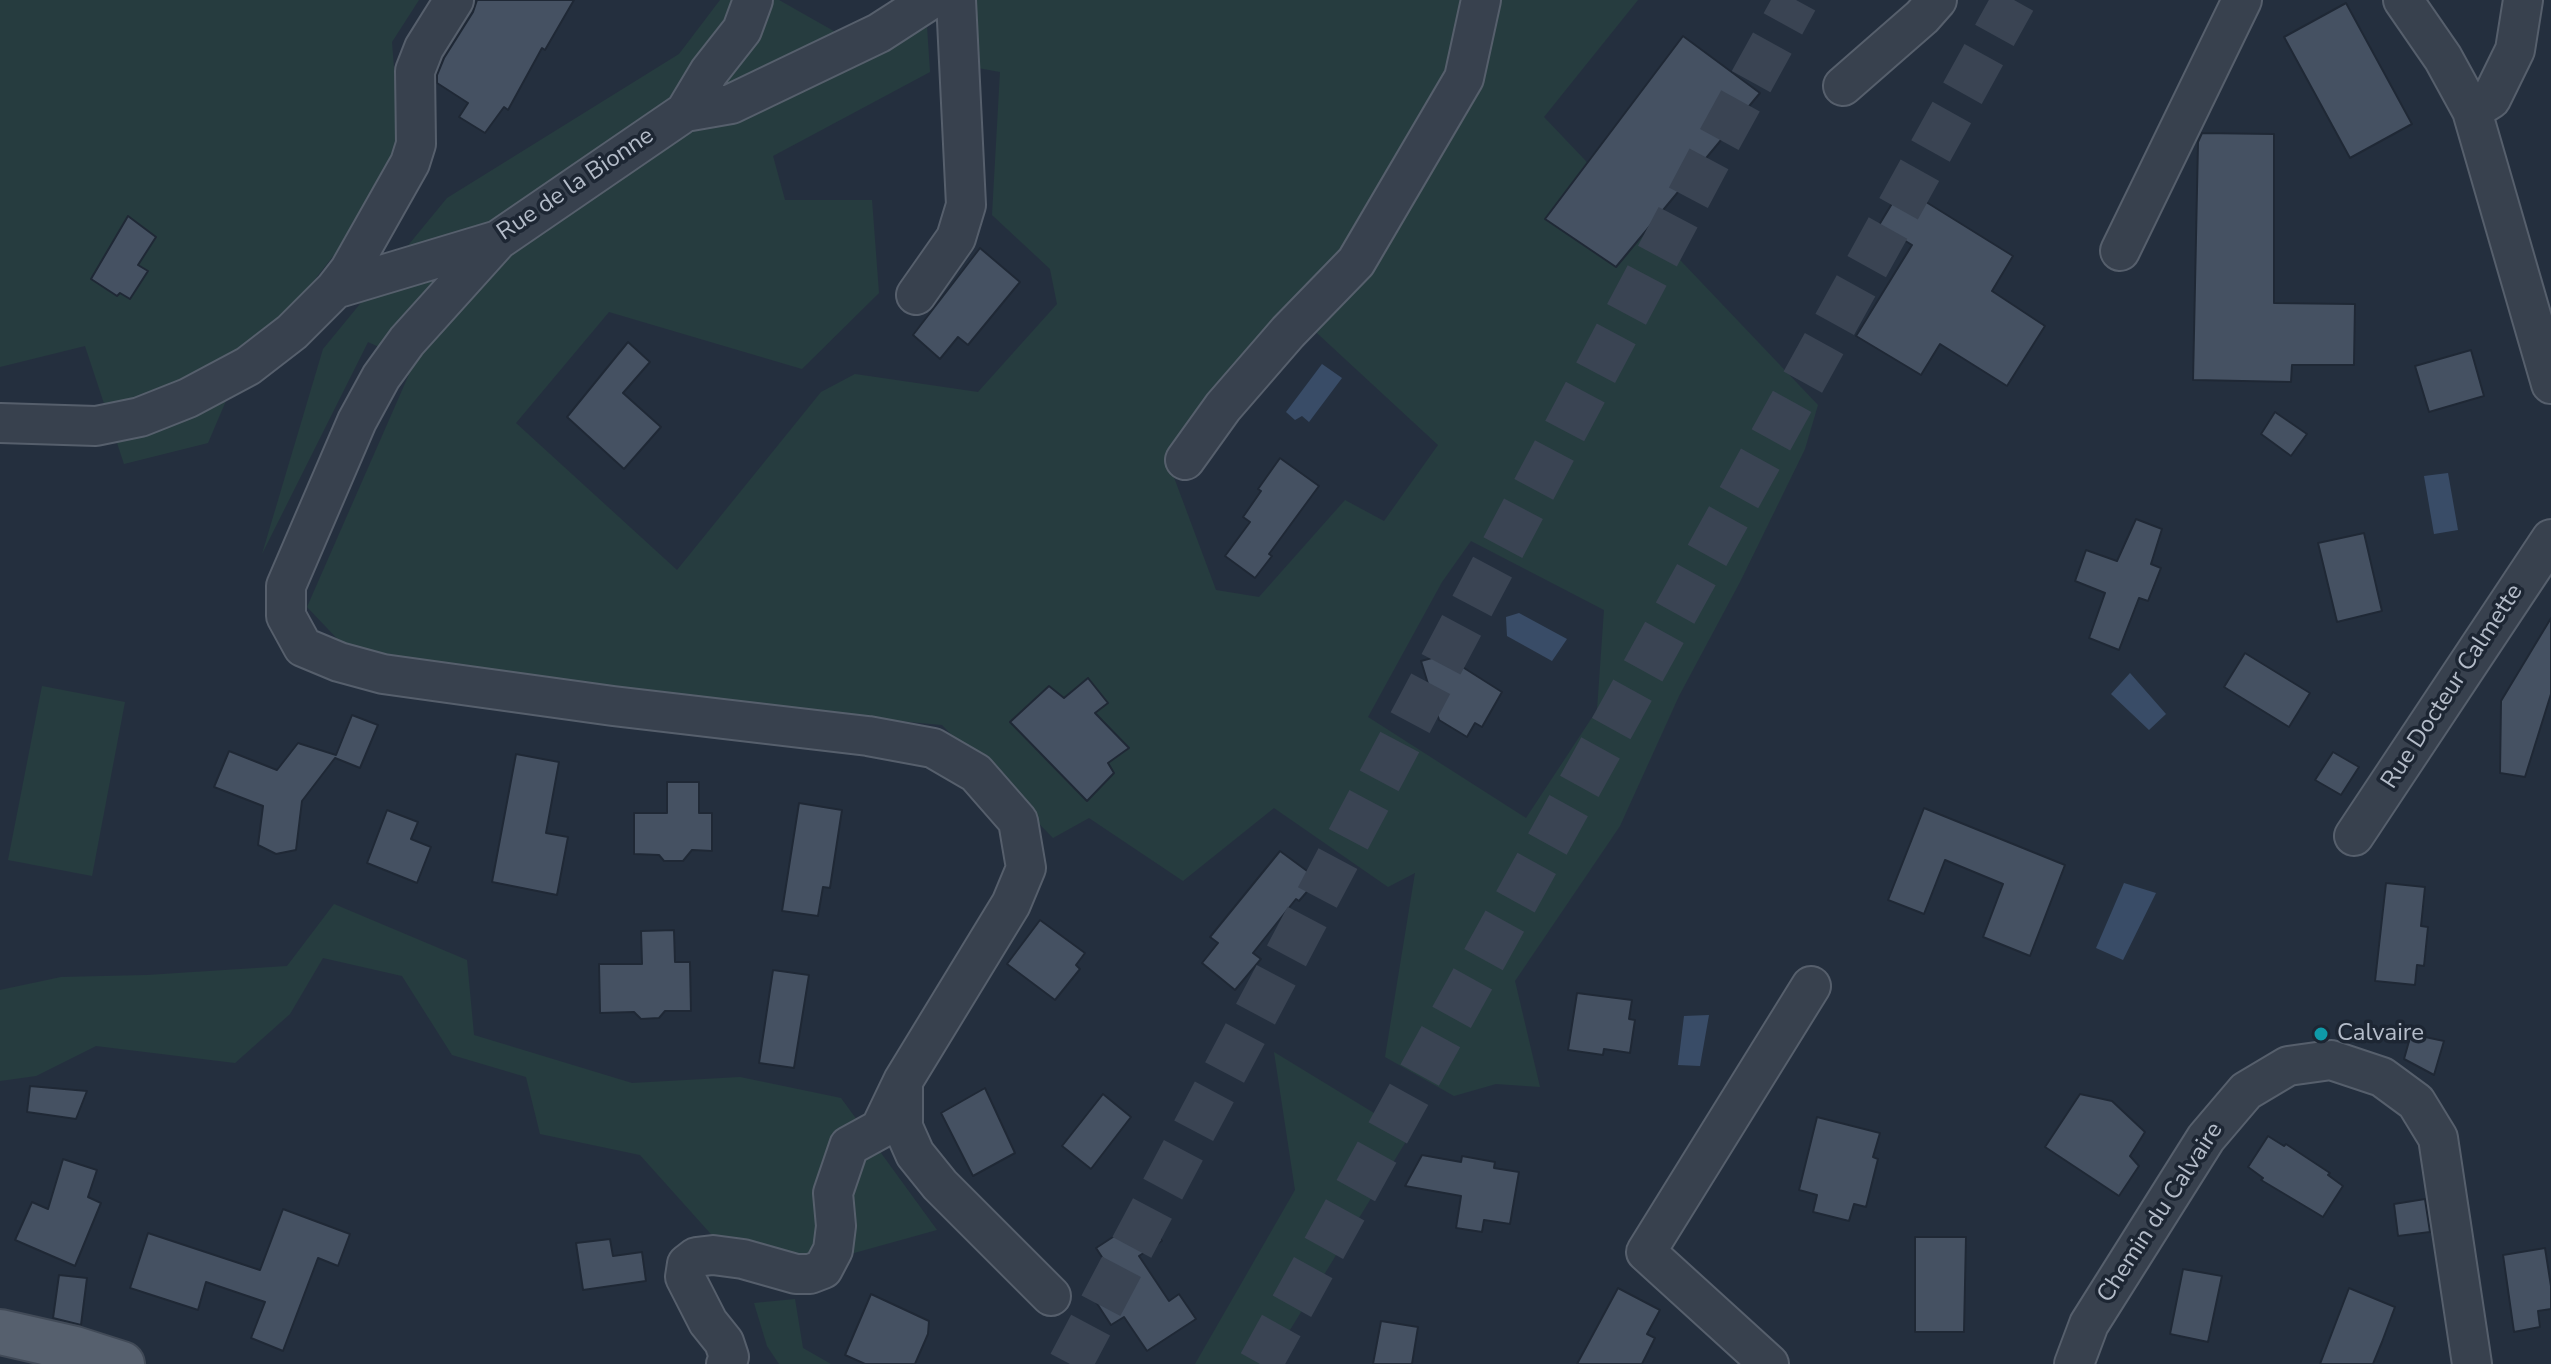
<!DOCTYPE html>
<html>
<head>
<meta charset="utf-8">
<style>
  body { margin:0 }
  canvas { display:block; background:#242f3e }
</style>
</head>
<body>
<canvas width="2551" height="1364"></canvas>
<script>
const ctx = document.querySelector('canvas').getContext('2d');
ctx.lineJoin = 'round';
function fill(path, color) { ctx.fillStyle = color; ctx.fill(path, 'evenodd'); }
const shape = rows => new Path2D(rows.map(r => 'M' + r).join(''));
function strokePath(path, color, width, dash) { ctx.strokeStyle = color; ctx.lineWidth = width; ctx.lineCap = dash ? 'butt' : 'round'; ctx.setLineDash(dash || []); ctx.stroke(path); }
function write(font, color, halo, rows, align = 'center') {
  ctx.font = font + ' "Nunito Sans",sans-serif'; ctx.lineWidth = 7; ctx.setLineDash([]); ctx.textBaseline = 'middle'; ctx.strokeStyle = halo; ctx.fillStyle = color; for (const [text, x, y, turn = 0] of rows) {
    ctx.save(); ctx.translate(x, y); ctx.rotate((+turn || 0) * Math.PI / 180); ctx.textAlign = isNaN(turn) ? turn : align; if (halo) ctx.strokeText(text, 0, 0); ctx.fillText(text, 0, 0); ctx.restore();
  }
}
fill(shape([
  [0,0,419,0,392,42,400,148,338,250,234,382,208,443,124,464,85,346,0,367],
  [720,0,779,0,876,55,927,27,930,72,773,156,785,200,872,200,879,293,802,369,609,312,516,423,677,570,821,392,855,374,978,392,1057,304,1050,269,992,215,1000,72,978,68,973,0,1638,0,1544,117,1818,405,1805,449,1740,582,1679,696,1620,826,1515,981,1540,1087,1496,1084,1454,1096,1385,1057,1415,873,1388,887,1274,808,1183,881,1089,818,1053,838,942,725,609,695,346,648,307,607,414,363,368,342,262,554,323,349,447,198,679,54],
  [1292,310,1438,445,1384,521,1345,500,1259,597,1216,590,1169,464],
  [1471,541,1604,610,1597,710,1526,818,1368,717,1442,582],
  [42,686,125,702,92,876,8,860],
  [334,904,467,960,474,1035,632,1083,740,1077,841,1098,937,1230,753,1281,640,1155,540,1134,526,1077,452,1055,402,976,323,958,290,1014,235,1063,96,1046,36,1076,0,1081,0,990,61,977,147,975,287,966],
  [1274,1052,1410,1135,1269,1364,1195,1364,1295,1190],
  [795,1299,803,1348,831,1364,779,1364,767,1346,754,1303]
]), '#263c3f');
fill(shape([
  [1322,364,1342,378,1309,422,1302,416,1295,420,1286,412],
  [2448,473,2458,530,2434,534,2424,476],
  [1519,613,1567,639,1552,661,1507,636,1506,617],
  [2130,673,2166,714,2149,730,2111,694],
  [2124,883,2156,893,2123,960,2096,948],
  [1709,1015,1700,1066,1678,1065,1684,1016]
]), '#394c67');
const building = shape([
  [477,0,574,0,545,50,542,48,508,110,504,107,485,133,459,117,468,103,437,83,437,75,444,58,473,12,477,0],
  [2346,3,2412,124,2350,158,2284,37,2346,3],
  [1683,36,1760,93,1616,267,1545,219,1683,36],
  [2202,133,2274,134,2274,303,2355,304,2354,365,2292,365,2291,382,2193,380,2198,142,2202,133],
  [1902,187,2013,256,1992,291,2045,326,2007,386,1940,344,1921,375,1856,336,1912,245,1879,225,1902,187],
  [128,216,156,237,138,265,148,271,130,299,120,293,117,296,91,279,128,216],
  [980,248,1020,282,968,345,958,337,940,359,913,335,980,248],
  [628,342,650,362,623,393,661,427,624,469,567,417,628,342],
  [2471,350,2484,396,2429,412,2415,366,2471,350],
  [2275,412,2307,434,2291,456,2261,434,2275,412],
  [1280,458,1319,486,1269,554,1272,556,1255,578,1225,556,1250,522,1243,517,1261,491,1258,489,1280,458],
  [2136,519,2162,529,2151,564,2161,568,2148,601,2139,598,2119,650,2089,638,2105,593,2075,581,2086,550,2117,561,2136,519],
  [2364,533,2382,611,2337,622,2318,543,2364,533],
  [2551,618,2551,694,2525,777,2500,773,2501,701,2551,618],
  [1457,651,1461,666,1502,692,1482,727,1475,723,1467,737,1439,720,1421,661,1457,651],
  [2245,653,2310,693,2289,727,2224,687,2245,653],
  [1088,678,1108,703,1095,713,1129,748,1108,763,1114,773,1087,801,1010,722,1049,686,1064,698,1088,678],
  [352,715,378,725,360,768,335,758,302,801,296,850,276,854,258,845,263,806,214,787,229,751,277,770,298,743,336,755,352,715],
  [2333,752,2359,767,2341,795,2315,780,2333,752],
  [516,754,559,762,546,833,568,837,557,895,492,882,516,754],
  [667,782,699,782,699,813,712,813,712,851,692,850,683,861,664,861,659,855,634,854,634,813,667,813,667,782],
  [799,803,842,810,830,888,823,887,818,916,782,911,799,803],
  [1924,808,2065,865,2030,956,1983,937,2003,884,1945,860,1924,914,1888,900,1924,808],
  [387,810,418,822,411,839,431,847,417,883,367,863,387,810],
  [1280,851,1318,879,1299,901,1296,899,1253,953,1261,959,1235,990,1202,963,1218,943,1210,937,1280,851],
  [2386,883,2425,887,2421,926,2428,927,2424,966,2417,965,2415,985,2375,981,2386,883],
  [1040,920,1085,953,1076,965,1080,969,1055,1000,1007,964,1040,920],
  [674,930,675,962,690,962,691,1011,665,1011,659,1018,641,1019,634,1012,600,1013,599,964,642,964,641,931,674,930],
  [773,970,809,975,794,1068,759,1063,773,970],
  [1577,993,1632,1000,1629,1019,1635,1020,1630,1053,1604,1049,1603,1055,1568,1050,1577,993],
  [2411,1034,2444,1041,2434,1075,2404,1059,2411,1034],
  [30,1086,87,1091,76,1119,27,1112,30,1086],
  [985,1088,1015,1153,973,1176,941,1113,985,1088],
  [1103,1094,1131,1117,1091,1169,1062,1146,1103,1094],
  [2080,1094,2112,1101,2145,1132,2130,1156,2139,1166,2119,1196,2045,1147,2080,1094],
  [1817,1117,1880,1133,1873,1157,1878,1159,1866,1207,1854,1204,1849,1221,1813,1212,1817,1195,1799,1190,1817,1117],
  [2268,1136,2284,1146,2286,1144,2330,1173,2328,1175,2343,1186,2323,1217,2261,1180,2263,1178,2248,1167,2268,1136],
  [1422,1155,1461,1162,1462,1156,1495,1162,1494,1168,1519,1172,1510,1224,1484,1220,1482,1232,1456,1228,1461,1196,1405,1186,1422,1155],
  [63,1159,97,1170,88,1197,101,1203,75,1266,15,1240,32,1202,48,1209,63,1159],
  [2425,1199,2430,1232,2398,1236,2394,1204,2425,1199],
  [283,1209,350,1234,338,1266,318,1258,283,1351,251,1338,265,1302,206,1282,198,1310,130,1288,148,1233,260,1270,283,1209],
  [1145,1216,1162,1241,1139,1256,1169,1301,1179,1294,1196,1319,1147,1351,1124,1317,1111,1325,1094,1299,1119,1283,1096,1248,1145,1216],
  [1915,1237,1966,1237,1964,1332,1915,1332,1915,1237],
  [610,1239,613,1256,642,1252,646,1281,583,1290,576,1243,610,1239],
  [2545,1248,2551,1286,2551,1309,2538,1311,2540,1327,2514,1332,2503,1255,2545,1248],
  [2183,1269,2222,1276,2208,1342,2170,1334,2183,1269],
  [59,1275,87,1278,81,1325,53,1318,59,1275],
  [1618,1288,1660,1310,1647,1334,1655,1338,1642,1364,1577,1364,1618,1288],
  [2349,1288,2395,1307,2382,1342,2373,1364,2320,1364,2349,1288],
  [871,1294,929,1321,928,1334,915,1364,865,1364,845,1355,871,1294],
  [1381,1321,1418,1327,1412,1364,1373,1364,1381,1321]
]);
fill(building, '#455162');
strokePath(building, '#1f2835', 2);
strokePath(shape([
  [1070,1364,1719,140,1796,0],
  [1260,1364,2014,0]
]), '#3a4453', 44, [44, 22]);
const minor = shape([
  [2403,0,2443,58,2472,111,2551,384],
  [1843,86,1922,17,1937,0],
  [2472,111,2491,99,2515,50,2523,0],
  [685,112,709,72,742,30,753,0],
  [498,240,407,341,381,377,357,421,286,586,286,616,303,647,339,662,383,674,613,706,868,736,933,748,976,773,1018,821,1026,868,1011,904,903,1081,880,1129,849,1146,833,1193,836,1226,833,1250,823,1269,810,1274,796,1274,743,1259,713,1255,696,1257,687,1264,685,1277,708,1322,724,1342,729,1357,726,1364],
  [2120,251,2242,0],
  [335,289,349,271,410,163,416,144,415,71,424,48,454,0],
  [916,295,956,238,966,205,956,0],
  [0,423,96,426,140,417,188,398,248,366,292,332,335,289,498,240,685,112,731,104,879,33,930,0],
  [1185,460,1223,407,1288,332,1356,262,1464,78,1481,0],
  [2354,836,2551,539],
  [903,1084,903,1127,915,1154,940,1185,1051,1296],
  [1769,1364,1646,1252,1811,986],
  [2074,1364,2089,1324,2206,1138,2246,1091,2288,1066,2331,1060,2382,1077,2416,1102,2438,1138,2472,1364]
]);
const major = shape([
  [0,1332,75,1349,122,1364]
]);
strokePath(minor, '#565f6c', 42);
strokePath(major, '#414a57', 48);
strokePath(minor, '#38414e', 38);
strokePath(major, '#56606e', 44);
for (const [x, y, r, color] of [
  [2321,1034,8,"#0f9aa8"]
]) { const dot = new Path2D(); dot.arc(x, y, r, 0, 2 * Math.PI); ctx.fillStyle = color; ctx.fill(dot); strokePath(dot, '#1d2633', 3); }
write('24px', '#b4bcc9', '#1d2633', [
  ["Rue de la Bionne",576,185,-34],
  ["Rue Docteur Calmette",2453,687,-57],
  ["Chemin du Calvaire",2161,1213,-57]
]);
write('24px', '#b4bcc9', '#1d2633', [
  ["Calvaire",2337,1034]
], 'left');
</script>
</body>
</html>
